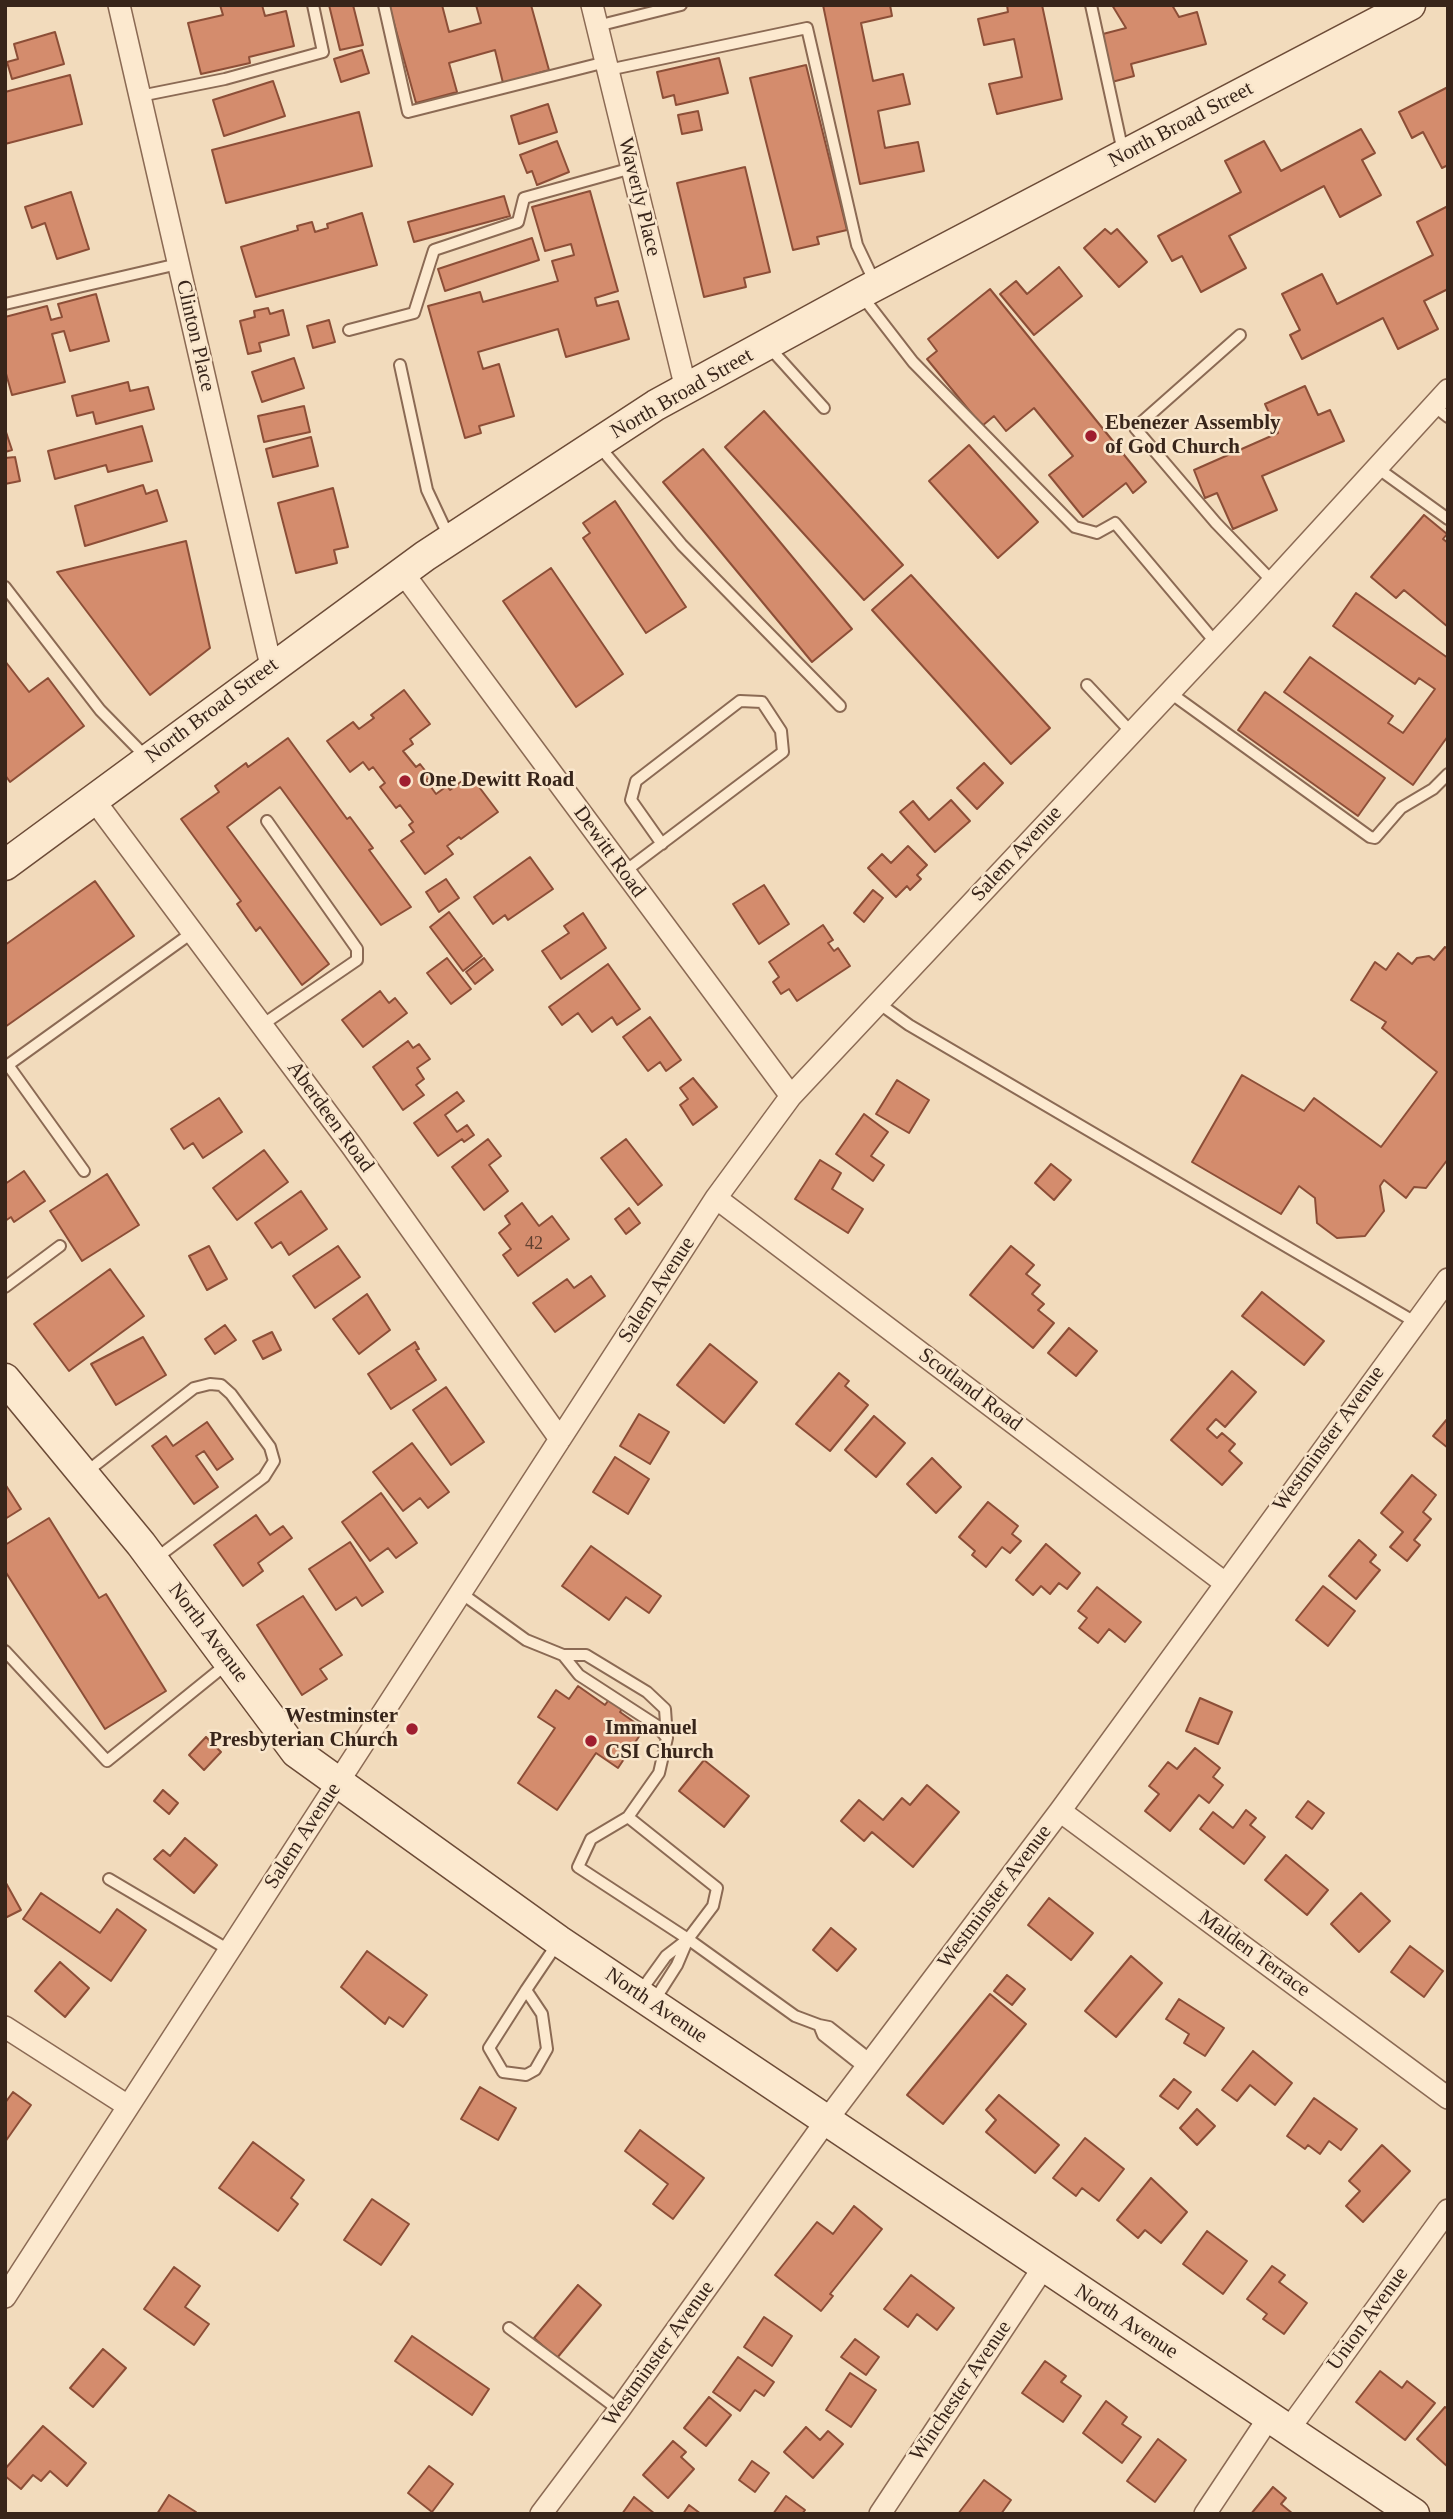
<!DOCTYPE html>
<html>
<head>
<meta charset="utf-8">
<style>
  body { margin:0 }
  #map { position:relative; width:1453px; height:2519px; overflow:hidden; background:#f2dbbc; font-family:Georgia,serif }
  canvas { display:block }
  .frame { position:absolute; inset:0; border:7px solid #38251a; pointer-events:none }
</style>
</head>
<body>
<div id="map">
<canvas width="1453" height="2519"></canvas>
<div class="frame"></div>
</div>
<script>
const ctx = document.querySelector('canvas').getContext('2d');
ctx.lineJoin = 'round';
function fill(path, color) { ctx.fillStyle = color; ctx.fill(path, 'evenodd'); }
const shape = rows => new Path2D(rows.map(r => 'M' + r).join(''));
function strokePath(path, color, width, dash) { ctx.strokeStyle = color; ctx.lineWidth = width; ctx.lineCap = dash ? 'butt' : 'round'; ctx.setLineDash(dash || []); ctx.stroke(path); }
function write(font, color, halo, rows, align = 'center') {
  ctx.font = font + ' Georgia,serif'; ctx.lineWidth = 5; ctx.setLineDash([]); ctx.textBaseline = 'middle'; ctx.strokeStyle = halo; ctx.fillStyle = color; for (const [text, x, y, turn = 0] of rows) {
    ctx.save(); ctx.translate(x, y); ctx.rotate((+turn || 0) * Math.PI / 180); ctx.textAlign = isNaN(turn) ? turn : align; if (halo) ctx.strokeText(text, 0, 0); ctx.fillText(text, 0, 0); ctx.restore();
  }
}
const building = shape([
  [220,5,262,5,265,16,286,11,294,46,249,57,250,63,201,74,188,23,223,15,220,5],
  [329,5,353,5,363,45,340,50,329,5],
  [389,5,442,5,449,32,481,23,476,5,531,5,549,70,503,83,495,50,449,63,457,92,416,103,389,5],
  [823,5,890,5,892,16,861,23,873,81,903,74,910,104,878,111,885,148,918,142,924,171,860,184,823,5],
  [1007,5,1042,5,1062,99,997,114,989,84,1022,77,1014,39,984,45,978,19,1008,12,1007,5],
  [1112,5,1172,5,1179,17,1197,12,1206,44,1131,64,1134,76,1112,82,1099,35,1126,28,1112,5],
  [55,32,64,64,12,79,7,62,18,59,14,44,55,32],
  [362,50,369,73,341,82,334,59,362,50],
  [719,58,728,93,676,105,674,95,663,98,657,72,719,58],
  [806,65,847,230,817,237,819,244,793,250,750,78,806,65],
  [70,75,82,124,5,144,5,92,70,75],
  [273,81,285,116,224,136,213,100,273,81],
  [1448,87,1448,165,1442,168,1423,132,1412,138,1399,112,1448,87],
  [548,104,557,132,519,144,511,116,548,104],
  [698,111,702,130,682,134,678,115,698,111],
  [359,112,372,166,226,203,212,150,359,112],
  [1361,129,1375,153,1362,160,1381,195,1340,217,1324,186,1229,236,1246,268,1201,292,1182,256,1172,261,1158,236,1241,192,1225,161,1264,141,1281,171,1361,129],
  [557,141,569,172,537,185,532,171,527,173,520,155,557,141],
  [745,167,770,272,744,278,746,287,704,297,677,183,745,167],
  [590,191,618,291,595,298,597,306,618,301,629,339,566,357,558,329,478,352,483,369,499,364,514,416,479,426,481,433,465,438,428,306,480,292,483,302,558,281,552,261,574,255,571,244,545,251,532,207,590,191],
  [71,192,89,249,57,259,45,223,32,228,25,207,71,192],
  [504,196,510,216,414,242,408,222,504,196],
  [1448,206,1448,289,1424,301,1438,329,1398,349,1383,318,1302,359,1290,335,1300,330,1282,294,1322,274,1337,304,1433,255,1417,222,1448,206],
  [362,213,377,265,256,297,241,247,298,230,297,226,312,222,315,232,328,228,327,224,362,213],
  [1105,229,1111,234,1117,229,1147,262,1119,287,1084,248,1105,229],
  [532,238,539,260,445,291,438,269,532,238],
  [1059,267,1082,296,1034,335,1000,294,1016,281,1027,294,1059,267],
  [990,289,1146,482,1133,493,1126,483,1083,517,1049,475,1073,456,1034,408,1006,431,994,416,982,426,927,359,937,351,928,339,990,289],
  [96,294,109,341,70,351,64,331,52,334,65,382,12,395,5,370,5,317,47,306,51,320,62,317,58,304,96,294],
  [268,308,270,314,283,310,289,335,259,343,261,351,248,354,240,321,255,317,254,311,268,308],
  [329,320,335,342,313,348,307,326,329,320],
  [294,358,304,388,262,402,252,372,294,358],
  [128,382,130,391,148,387,154,409,96,424,93,412,77,416,72,396,128,382],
  [1305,386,1318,415,1330,410,1344,441,1262,476,1277,510,1233,529,1217,493,1205,498,1194,470,1278,433,1265,404,1305,386],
  [304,406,310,432,264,442,258,416,304,406],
  [764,411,903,565,864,600,725,447,764,411],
  [142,426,152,461,108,472,106,465,55,479,48,451,142,426],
  [5,429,12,450,5,452,5,429],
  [311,437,318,466,273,477,266,449,311,437],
  [969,445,1038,522,998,558,929,481,969,445],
  [703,449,852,629,812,662,663,482,703,449],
  [15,457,20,481,5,484,5,458,15,457],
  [143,485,146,494,157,490,167,521,85,546,75,506,143,485],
  [333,488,348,547,334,550,337,563,296,573,278,503,333,488],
  [615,501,686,607,646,633,583,538,590,533,583,523,615,501],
  [1424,515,1447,534,1443,539,1448,543,1448,627,1404,590,1396,598,1371,577,1424,515],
  [186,541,210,648,150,695,57,572,186,541],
  [551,568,623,674,576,707,503,601,551,568],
  [911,575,1050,728,1011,764,872,610,911,575],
  [1356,593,1448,658,1448,736,1413,785,1284,692,1310,657,1393,716,1388,723,1403,733,1435,689,1419,678,1415,684,1333,626,1356,593],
  [5,661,29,692,48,678,84,726,10,782,5,775,5,661],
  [404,690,430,724,410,739,413,744,403,751,416,767,420,764,430,777,426,780,436,794,447,786,450,790,470,775,498,812,461,839,459,837,447,846,453,854,425,874,401,841,414,832,409,825,413,822,400,805,396,808,380,787,385,783,373,767,369,770,363,762,350,772,327,741,353,722,359,729,374,718,371,715,404,690],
  [1265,692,1385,778,1358,816,1238,730,1265,692],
  [288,738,347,819,350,817,373,848,369,850,411,907,381,925,280,787,227,827,329,964,302,985,260,927,256,931,237,904,241,901,181,819,219,792,215,786,246,763,248,767,288,738],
  [984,763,1003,783,977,809,957,788,984,763],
  [951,800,970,821,935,852,900,812,913,801,929,820,951,800],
  [908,846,927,865,917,875,921,879,910,890,907,886,896,897,868,868,882,854,891,863,908,846],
  [530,857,553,889,508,920,505,915,493,924,474,897,530,857],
  [446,879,459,898,439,912,426,892,446,879],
  [95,881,134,936,5,1027,5,945,95,881],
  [764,885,789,924,759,944,733,904,764,885],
  [873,890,883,898,864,922,854,913,873,890],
  [449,912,482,956,463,971,430,927,449,912],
  [583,913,606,948,561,979,542,951,569,933,564,926,583,913],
  [823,925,833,940,828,943,834,951,838,948,850,966,797,1001,789,989,781,994,773,982,779,977,769,962,823,925],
  [1445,947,1448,949,1448,1159,1426,1188,1414,1187,1406,1198,1384,1180,1380,1186,1384,1211,1365,1236,1337,1238,1317,1223,1315,1198,1299,1186,1281,1214,1192,1162,1242,1075,1304,1111,1314,1098,1381,1147,1437,1072,1382,1028,1386,1022,1351,1000,1375,962,1386,970,1398,953,1412,964,1417,958,1429,956,1434,960,1445,947],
  [447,958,471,989,451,1004,427,973,447,958],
  [484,958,493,970,475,984,466,972,484,958],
  [608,964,640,1009,617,1025,612,1017,592,1032,578,1013,562,1025,549,1007,608,964],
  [380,991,389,1003,395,998,407,1013,363,1047,342,1020,380,991],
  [650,1017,681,1060,666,1071,660,1062,648,1071,623,1037,650,1017],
  [408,1041,413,1048,419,1044,430,1059,417,1068,424,1079,416,1085,424,1095,403,1110,373,1067,408,1041],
  [693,1078,717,1107,693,1125,680,1105,688,1099,680,1088,693,1078],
  [897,1080,929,1100,909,1133,876,1114,897,1080],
  [457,1092,464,1101,445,1115,457,1132,467,1125,474,1135,464,1142,462,1139,438,1156,414,1123,457,1092],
  [219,1098,242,1132,203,1158,193,1143,184,1149,171,1129,219,1098],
  [864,1114,888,1132,871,1156,884,1165,873,1181,836,1154,864,1114],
  [488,1139,501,1156,489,1165,508,1191,484,1210,452,1167,488,1139],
  [626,1139,662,1185,638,1205,601,1158,626,1139],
  [264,1150,288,1182,237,1220,213,1188,264,1150],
  [820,1160,841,1173,832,1189,863,1209,848,1233,795,1199,820,1160],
  [1051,1164,1071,1180,1054,1200,1035,1183,1051,1164],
  [24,1171,45,1201,14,1222,11,1217,5,1221,5,1184,24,1171],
  [107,1174,139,1225,82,1261,50,1211,107,1174],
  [301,1191,327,1229,289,1255,281,1242,272,1248,255,1223,301,1191],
  [522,1203,539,1226,552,1216,569,1239,518,1276,503,1255,511,1249,499,1233,510,1224,505,1216,522,1203],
  [629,1208,640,1223,626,1234,615,1219,629,1208],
  [209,1246,227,1279,207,1290,189,1256,209,1246],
  [338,1246,360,1277,315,1308,293,1276,338,1246],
  [1011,1246,1034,1265,1026,1274,1040,1285,1032,1294,1044,1304,1038,1310,1054,1323,1033,1348,970,1295,1011,1246],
  [110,1269,144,1316,69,1371,34,1324,110,1269],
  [591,1276,605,1296,555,1332,533,1303,567,1279,574,1288,591,1276],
  [1262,1292,1324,1341,1304,1365,1242,1316,1262,1292],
  [367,1294,390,1330,359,1354,333,1319,367,1294],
  [225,1325,236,1340,215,1354,205,1339,225,1325],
  [1069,1328,1097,1351,1076,1376,1048,1353,1069,1328],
  [272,1332,281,1350,263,1359,253,1341,272,1332],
  [143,1337,166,1375,116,1405,91,1364,143,1337],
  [415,1342,419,1349,416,1350,436,1380,391,1409,368,1374,415,1342],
  [710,1344,757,1382,724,1423,677,1385,710,1344],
  [1232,1371,1256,1392,1225,1427,1216,1419,1207,1429,1217,1438,1222,1433,1235,1444,1229,1451,1242,1463,1222,1485,1171,1440,1232,1371],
  [839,1373,849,1381,845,1386,868,1405,830,1451,796,1424,839,1373],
  [446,1387,484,1442,451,1465,413,1410,446,1387],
  [639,1414,669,1432,650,1464,620,1446,639,1414],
  [874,1416,905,1443,876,1477,845,1450,874,1416],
  [1448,1418,1448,1448,1433,1436,1448,1418],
  [207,1422,233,1459,217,1470,204,1451,196,1456,218,1487,194,1504,152,1446,166,1436,173,1446,207,1422],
  [412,1443,449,1492,428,1508,420,1498,403,1511,373,1472,412,1443],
  [615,1457,649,1479,628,1514,593,1492,615,1457],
  [932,1458,961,1487,936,1513,907,1484,932,1458],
  [1412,1475,1436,1495,1423,1512,1431,1519,1414,1540,1420,1545,1407,1561,1390,1547,1403,1532,1381,1513,1412,1475],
  [5,1484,21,1509,5,1519,5,1484],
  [381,1493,417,1543,396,1558,388,1548,370,1561,342,1522,381,1493],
  [988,1502,1018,1526,1012,1534,1021,1541,1010,1553,1002,1547,986,1567,972,1555,975,1551,959,1537,988,1502],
  [256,1515,270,1535,283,1526,292,1538,258,1563,263,1571,243,1586,214,1545,256,1515],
  [49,1518,99,1598,106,1594,166,1691,105,1729,5,1571,5,1545,49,1518],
  [1359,1540,1376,1555,1370,1562,1380,1570,1356,1599,1329,1576,1359,1540],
  [350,1542,383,1592,362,1606,356,1597,336,1610,309,1569,350,1542],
  [1046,1544,1080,1573,1067,1589,1059,1583,1050,1594,1041,1586,1033,1595,1016,1580,1046,1544],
  [591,1546,661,1596,649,1613,626,1597,609,1620,562,1586,591,1546],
  [1323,1586,1355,1611,1328,1646,1296,1620,1323,1586],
  [1097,1587,1141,1622,1125,1642,1109,1629,1098,1643,1079,1628,1087,1618,1078,1611,1097,1587],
  [303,1596,342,1655,320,1669,327,1679,302,1695,257,1625,303,1596],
  [578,1686,605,1705,610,1698,623,1708,620,1712,644,1729,618,1768,596,1753,557,1810,518,1783,555,1728,538,1717,556,1690,569,1699,578,1686],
  [1200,1698,1232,1712,1218,1744,1186,1731,1200,1698],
  [206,1737,221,1752,204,1770,189,1755,206,1737],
  [1195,1748,1220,1768,1213,1777,1223,1785,1209,1803,1199,1795,1170,1831,1145,1811,1159,1794,1149,1786,1168,1762,1177,1769,1195,1748],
  [704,1760,749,1796,724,1827,679,1791,704,1760],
  [927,1785,959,1812,913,1867,872,1832,864,1841,841,1821,859,1800,883,1820,902,1798,910,1805,927,1785],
  [163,1790,178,1803,169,1814,154,1801,163,1790],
  [1308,1801,1324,1813,1312,1829,1296,1817,1308,1801],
  [1246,1810,1256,1818,1250,1825,1265,1837,1244,1864,1200,1829,1213,1812,1233,1828,1246,1810],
  [185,1838,217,1865,194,1893,154,1859,163,1850,170,1856,185,1838],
  [1286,1855,1328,1890,1307,1915,1265,1880,1286,1855],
  [6,1883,21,1910,5,1918,5,1884,6,1883],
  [41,1893,100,1933,117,1909,146,1930,111,1981,23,1919,41,1893],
  [1361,1893,1390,1921,1359,1952,1331,1924,1361,1893],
  [1049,1898,1093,1933,1071,1960,1028,1925,1049,1898],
  [831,1928,856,1949,837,1971,813,1950,831,1928],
  [1410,1946,1443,1971,1424,1997,1391,1972,1410,1946],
  [367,1951,427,1995,403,2027,389,2017,385,2024,341,1987,367,1951],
  [1131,1956,1162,1983,1116,2037,1085,2011,1131,1956],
  [60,1962,89,1988,65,2017,35,1991,60,1962],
  [1007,1975,1025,1989,1012,2005,994,1991,1007,1975],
  [990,1994,1026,2024,943,2124,907,2095,990,1994],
  [1179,1999,1224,2028,1205,2056,1184,2043,1189,2034,1166,2019,1179,1999],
  [1253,2051,1292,2083,1275,2105,1250,2085,1237,2101,1222,2090,1253,2051],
  [1174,2079,1191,2092,1178,2109,1160,2096,1174,2079],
  [480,2087,516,2108,498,2140,461,2119,480,2087],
  [13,2092,31,2105,5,2142,5,2103,13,2092],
  [999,2095,1059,2145,1035,2173,986,2132,996,2120,986,2110,999,2095],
  [1314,2098,1357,2129,1341,2150,1329,2141,1320,2154,1308,2145,1305,2149,1287,2136,1314,2098],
  [1197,2109,1215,2126,1197,2145,1180,2128,1197,2109],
  [640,2130,704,2178,673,2219,653,2204,668,2184,625,2151,640,2130],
  [1085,2138,1124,2169,1099,2201,1082,2188,1076,2196,1053,2178,1085,2138],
  [253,2142,304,2180,291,2198,298,2204,278,2231,219,2188,253,2142],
  [1382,2145,1410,2171,1363,2222,1346,2206,1360,2191,1349,2181,1382,2145],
  [1151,2178,1187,2212,1161,2243,1145,2230,1138,2238,1117,2220,1151,2178],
  [372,2199,409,2224,381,2265,344,2240,372,2199],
  [854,2206,882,2229,830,2294,833,2296,821,2311,775,2275,817,2222,833,2234,854,2206],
  [1207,2231,1247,2261,1223,2294,1183,2264,1207,2231],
  [1272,2266,1285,2275,1279,2282,1307,2303,1284,2334,1263,2319,1267,2314,1247,2299,1272,2266],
  [174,2267,200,2286,185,2307,209,2324,194,2345,144,2309,174,2267],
  [911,2275,954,2308,937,2330,917,2314,908,2327,884,2309,911,2275],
  [578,2285,601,2305,557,2358,534,2338,578,2285],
  [764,2317,792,2336,772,2366,744,2347,764,2317],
  [412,2336,489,2389,472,2415,395,2361,412,2336],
  [855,2339,879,2357,866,2375,841,2357,855,2339],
  [103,2349,126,2368,93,2407,70,2388,103,2349],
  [738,2357,774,2382,764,2396,755,2390,740,2411,713,2392,738,2357],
  [1045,2361,1066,2376,1061,2382,1081,2396,1063,2422,1022,2393,1045,2361],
  [1380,2371,1402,2388,1407,2381,1435,2403,1405,2440,1356,2402,1380,2371],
  [850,2373,876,2390,851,2427,826,2410,850,2373],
  [709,2397,731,2415,706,2446,684,2428,709,2397],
  [1106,2401,1127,2417,1122,2424,1141,2437,1122,2463,1083,2433,1106,2401],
  [1445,2407,1448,2409,1448,2467,1417,2439,1445,2407],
  [43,2426,86,2463,67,2486,50,2471,41,2481,33,2475,21,2489,5,2476,5,2469,43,2426],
  [806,2427,820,2440,828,2431,843,2444,813,2478,784,2452,806,2427],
  [1158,2439,1186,2460,1155,2502,1127,2481,1158,2439],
  [673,2441,686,2452,681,2457,694,2469,668,2498,643,2475,673,2441],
  [752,2461,769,2473,755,2492,739,2480,752,2461],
  [429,2466,453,2484,432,2512,408,2493,429,2466],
  [984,2480,1011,2500,1001,2514,958,2514,984,2480],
  [1273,2487,1286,2498,1281,2504,1293,2514,1251,2514,1273,2487],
  [169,2495,196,2512,195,2514,157,2514,169,2495],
  [786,2496,805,2510,802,2514,773,2514,786,2496],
  [634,2497,655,2514,622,2514,634,2497],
  [689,2505,701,2514,683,2514,689,2505]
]);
fill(building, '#d48c6d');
strokePath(building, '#8c4e37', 2);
const service = shape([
  [384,5,408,112,606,62],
  [1091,5,1123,152],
  [597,26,681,5],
  [608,70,807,28,857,245,876,285],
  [140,96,225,79,323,52,313,5],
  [862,296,913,362,1075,527,1097,533,1115,523,1216,643],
  [5,304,178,264],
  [349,330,414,313,434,250,518,222,524,198,632,168],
  [1240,335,1135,428,1216,523,1272,581],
  [769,347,824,408],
  [400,365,427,490,449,537],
  [1434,406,1448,417],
  [599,446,682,545,840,706],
  [1376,467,1448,519],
  [5,587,100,710,148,759],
  [1087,685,1131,732],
  [1169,692,1370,837,1375,838,1401,808,1433,789,1448,774],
  [624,872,783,752,781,731,762,702,740,701,636,781,631,800,662,844],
  [877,1002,909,1025,1415,1322],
  [262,1025,357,960,357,949,267,821],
  [84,1171,8,1065,193,932],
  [5,1287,60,1246],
  [85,1473,194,1388,210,1384,221,1385,231,1394,270,1447,274,1461,264,1477,155,1559],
  [461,1593,526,1640,563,1655,586,1655,647,1692,665,1709,667,1738,656,1725,579,1675,563,1655],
  [5,1651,107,1761,228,1663],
  [667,1738,659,1773,628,1817,717,1888,713,1906,688,1939],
  [628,1817,591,1839,578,1867,688,1939,795,2016,819,2025],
  [109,1879,229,1950],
  [526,1990,542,2014,547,2049,535,2070,526,2075,503,2072,489,2048,526,1990,557,1944],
  [640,1992,666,1956,688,1939,677,1965,654,2001],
  [866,2069,823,2035,819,2025,829,2027,872,2061],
  [509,2328,619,2410]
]);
const minor = shape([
  [119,5,271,666],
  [592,5,686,389],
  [403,573,791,1096],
  [94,800,351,1145,560,1439],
  [716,1198,1225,1583],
  [1060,1811,1448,2098],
  [5,2027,128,2106],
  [5,2297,716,1198,791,1096,1247,610,1448,390],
  [1289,2429,1448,2210],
  [541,2514,619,2410,826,2121,1060,1811,1448,1279],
  [880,2514,1043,2268],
  [1205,2514,1270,2416]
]);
const secondary = shape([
  [5,865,425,556,656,405,861,293,1410,5],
  [5,1379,141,1544,296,1752,559,1941,1414,2514]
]);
strokePath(service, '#8b6a54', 14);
strokePath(minor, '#8b6a54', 24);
strokePath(secondary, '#6c4b37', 33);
strokePath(service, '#fce9cf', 10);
strokePath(minor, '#fce9cf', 21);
strokePath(secondary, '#fce9cf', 30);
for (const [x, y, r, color] of [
  [1091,436,7,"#9f1e2f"],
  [405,781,7,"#9f1e2f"],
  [412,1729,7,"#9f1e2f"],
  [591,1741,7,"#9f1e2f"]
]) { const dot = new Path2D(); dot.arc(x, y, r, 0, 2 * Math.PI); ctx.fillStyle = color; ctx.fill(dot); strokePath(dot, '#f9e6cc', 2.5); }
write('18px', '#5f3f2f', null, [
  ["42",534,1244]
]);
write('21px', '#38251a', '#f9e6cc', [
  ["North Broad Street",1181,125,-28],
  ["Waverly Place",639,197,76],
  ["Clinton Place",195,336,77],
  ["North Broad Street",682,394,-30],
  ["North Broad Street",212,711,-37],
  ["Dewitt Road",609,852,54],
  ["Salem Avenue",1017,854,-47],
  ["Aberdeen Road",330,1117,54],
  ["Salem Avenue",657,1290,-57],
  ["Scotland Road",970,1390,37],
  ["Westminster Avenue",1329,1439,-54],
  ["North Avenue",208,1633,53],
  ["Salem Avenue",303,1836,-57],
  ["Westminster Avenue",995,1897,-53],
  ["Malden Terrace",1254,1954,36],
  ["North Avenue",656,2006,34],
  ["Union Avenue",1368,2319,-54],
  ["North Avenue",1126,2322,33],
  ["Westminster Avenue",659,2354,-54],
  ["Winchester Avenue",961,2391,-56]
]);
write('bold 21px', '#38251a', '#f9e6cc', [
  ["Ebenezer Assembly",1105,424],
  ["of God Church",1105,448],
  ["One Dewitt Road",419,781],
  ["Westminster",398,1717,"right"],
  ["Presbyterian Church",398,1741,"right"],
  ["Immanuel",605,1729],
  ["CSI Church",605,1753]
], 'left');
</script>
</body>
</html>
